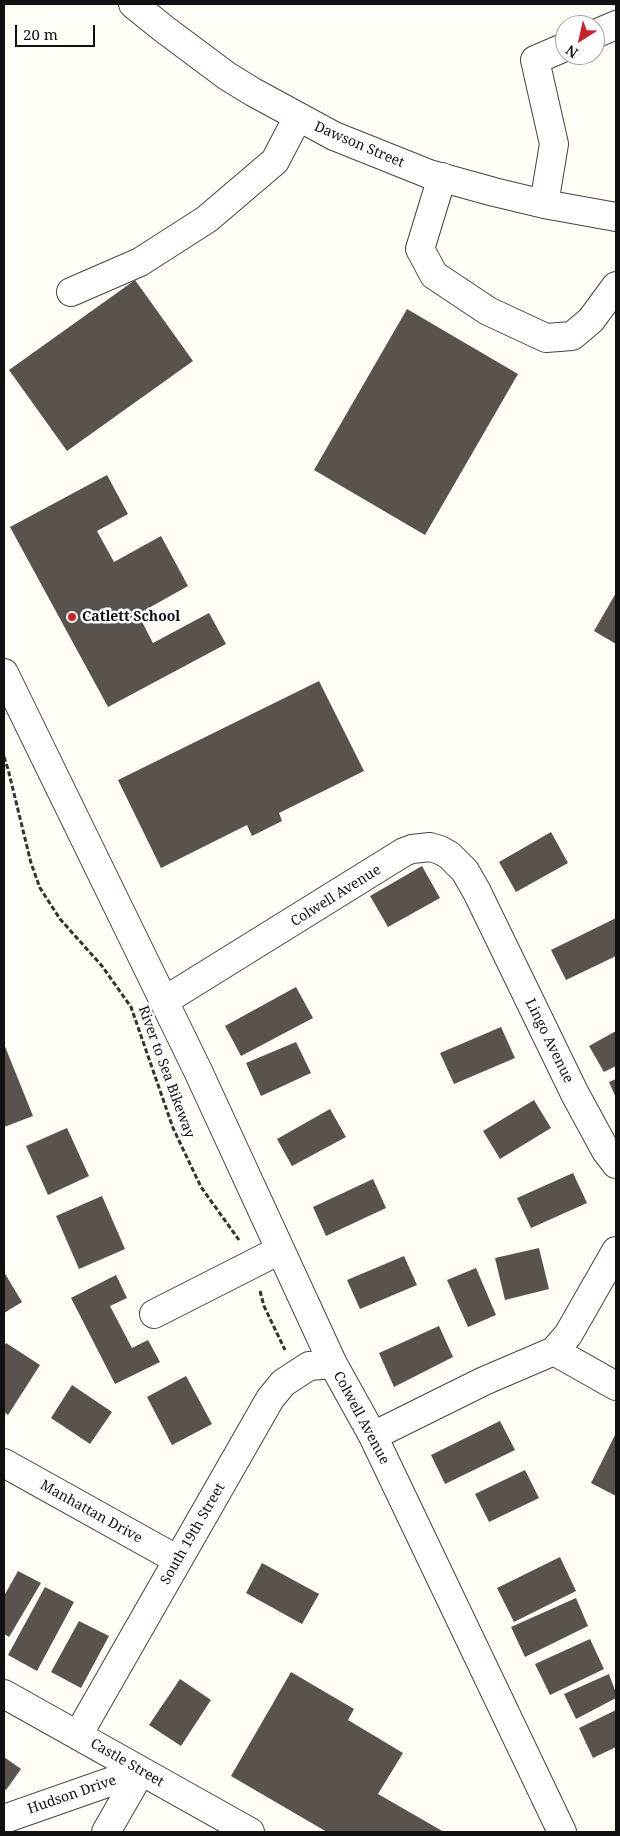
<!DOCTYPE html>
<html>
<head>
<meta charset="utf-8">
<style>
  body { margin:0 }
  #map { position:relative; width:620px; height:1836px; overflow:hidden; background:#fffdf5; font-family:"Noto Serif",serif }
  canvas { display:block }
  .frame { position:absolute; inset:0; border:5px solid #111; pointer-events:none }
  .north { position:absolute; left:555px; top:15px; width:50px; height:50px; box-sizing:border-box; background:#fff; border:1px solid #a0a0a0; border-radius:50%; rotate:215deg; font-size:14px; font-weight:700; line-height:20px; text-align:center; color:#111 }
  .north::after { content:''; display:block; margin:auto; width:18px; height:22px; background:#c4262e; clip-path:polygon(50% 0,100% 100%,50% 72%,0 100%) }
  .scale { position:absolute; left:15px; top:25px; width:80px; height:22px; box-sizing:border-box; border:2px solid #111; border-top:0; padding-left:6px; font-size:15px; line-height:18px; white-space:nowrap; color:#111; -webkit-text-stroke:4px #fff; paint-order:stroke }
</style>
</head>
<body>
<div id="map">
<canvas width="620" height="1836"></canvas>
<div class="frame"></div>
<div class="north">N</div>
<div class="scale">20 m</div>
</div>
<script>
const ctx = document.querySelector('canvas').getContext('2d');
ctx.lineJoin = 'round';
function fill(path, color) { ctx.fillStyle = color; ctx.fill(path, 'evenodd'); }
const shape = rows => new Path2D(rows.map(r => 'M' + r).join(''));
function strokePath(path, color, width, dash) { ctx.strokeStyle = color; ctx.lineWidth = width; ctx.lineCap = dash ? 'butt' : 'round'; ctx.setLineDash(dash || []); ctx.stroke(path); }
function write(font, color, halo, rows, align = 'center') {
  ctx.font = font + ' "Noto Serif",serif'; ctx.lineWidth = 5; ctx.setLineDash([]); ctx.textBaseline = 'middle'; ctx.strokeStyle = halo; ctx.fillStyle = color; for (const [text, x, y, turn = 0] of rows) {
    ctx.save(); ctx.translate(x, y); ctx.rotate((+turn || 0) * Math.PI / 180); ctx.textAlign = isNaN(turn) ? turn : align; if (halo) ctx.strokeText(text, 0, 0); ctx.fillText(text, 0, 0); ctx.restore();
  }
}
fill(shape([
  [135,280,193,361,67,451,9,370],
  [407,309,518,374,425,535,314,470],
  [107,475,128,514,97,531,114,562,161,536,188,586,138,614,153,643,209,613,226,644,108,707,10,527],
  [616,593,616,644,594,631],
  [319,681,364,771,279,813,282,821,252,836,247,825,161,868,118,780],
  [551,832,568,863,516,892,499,862],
  [422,866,440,898,388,927,370,896],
  [616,918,616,956,566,980,551,950],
  [296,987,313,1018,241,1056,225,1026],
  [501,1027,515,1058,454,1084,440,1053],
  [616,1031,616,1066,604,1072,589,1046],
  [296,1042,311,1073,261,1096,246,1063],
  [4,1044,33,1116,4,1127],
  [616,1079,616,1098,609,1082],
  [534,1100,551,1128,500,1159,483,1131],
  [330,1109,346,1137,292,1166,277,1139],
  [67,1128,89,1176,48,1195,26,1146],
  [573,1173,587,1203,531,1228,517,1198],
  [373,1179,386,1208,326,1236,313,1207],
  [102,1196,125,1249,79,1269,56,1216],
  [539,1248,549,1289,505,1300,495,1258],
  [404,1256,417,1285,360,1309,347,1280],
  [476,1268,496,1315,468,1327,447,1280],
  [4,1272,22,1302,4,1313],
  [116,1275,127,1298,110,1306,132,1348,148,1340,160,1362,115,1384,71,1298],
  [439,1326,453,1357,394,1387,379,1353],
  [6,1343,40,1365,8,1415,4,1412,4,1346],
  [186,1376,212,1424,172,1445,147,1397],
  [72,1385,112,1412,90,1444,51,1418],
  [500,1421,515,1450,445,1484,431,1455],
  [616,1433,616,1496,591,1483],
  [525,1470,539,1498,489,1522,475,1494],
  [560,1557,576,1591,514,1622,497,1588],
  [262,1563,319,1594,302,1624,246,1593],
  [18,1571,41,1583,9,1637,4,1634,4,1596],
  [45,1587,74,1602,37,1671,8,1655],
  [576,1598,588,1626,525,1657,511,1627],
  [79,1621,109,1636,81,1688,51,1672],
  [590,1639,604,1669,550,1695,535,1664],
  [291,1672,354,1709,348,1720,403,1753,378,1794,444,1832,327,1832,231,1776],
  [609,1674,616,1693,616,1698,576,1719,564,1694],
  [180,1679,211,1700,181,1746,149,1725],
  [616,1710,616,1747,593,1758,579,1728],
  [4,1757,21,1769,6,1790,4,1788]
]), '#5a524d');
const minor = shape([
  [133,4,164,29,227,76,253,92,334,136,429,174,494,192,544,204,616,217],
  [595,34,616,25],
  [442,177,420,249,434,275,488,311,546,338,572,336,591,320,616,286],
  [544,204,554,144,535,60,565,47],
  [71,292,140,262,207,219,275,161,298,117],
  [4,673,198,1071,333,1364,373,1436,562,1832],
  [164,1001,404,852,412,849,430,847,440,850,449,855,465,871,477,892,575,1094,606,1151,616,1164],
  [154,1314,280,1250],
  [554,1351,616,1386],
  [373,1436,484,1381,554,1351,568,1335,616,1251],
  [4,1463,178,1560],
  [4,1694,250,1832],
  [78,1735,270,1399,283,1383,309,1366,333,1364],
  [4,1819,141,1771],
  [106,1832,141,1771]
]);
strokePath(minor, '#444', 30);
strokePath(shape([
  [4,757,8,769,31,863,40,888,60,919,102,966,131,1007,173,1128,201,1187,239,1240],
  [260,1291,264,1306,285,1350]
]), '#333', 3, [5, 2.5]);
strokePath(minor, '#fff', 28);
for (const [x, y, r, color] of [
  [72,617,5,"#c4262e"]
]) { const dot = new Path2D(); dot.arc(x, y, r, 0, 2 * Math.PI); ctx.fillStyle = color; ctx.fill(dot); strokePath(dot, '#fff', 2); }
write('14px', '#111', '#fff', [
  ["Dawson Street",359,145,23],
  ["Colwell Avenue",336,896,-32],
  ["Lingo Avenue",549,1041,64],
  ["River to Sea Bikeway",166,1072,70],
  ["Colwell Avenue",361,1418,62],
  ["Manhattan Drive",91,1512,29],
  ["South 19th Street",193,1534,-60],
  ["Castle Street",127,1763,30],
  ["Hudson Drive",72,1795,-19]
]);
write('bold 14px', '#111', '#fff', [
  ["Catlett School",82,617]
], 'left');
</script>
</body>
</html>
